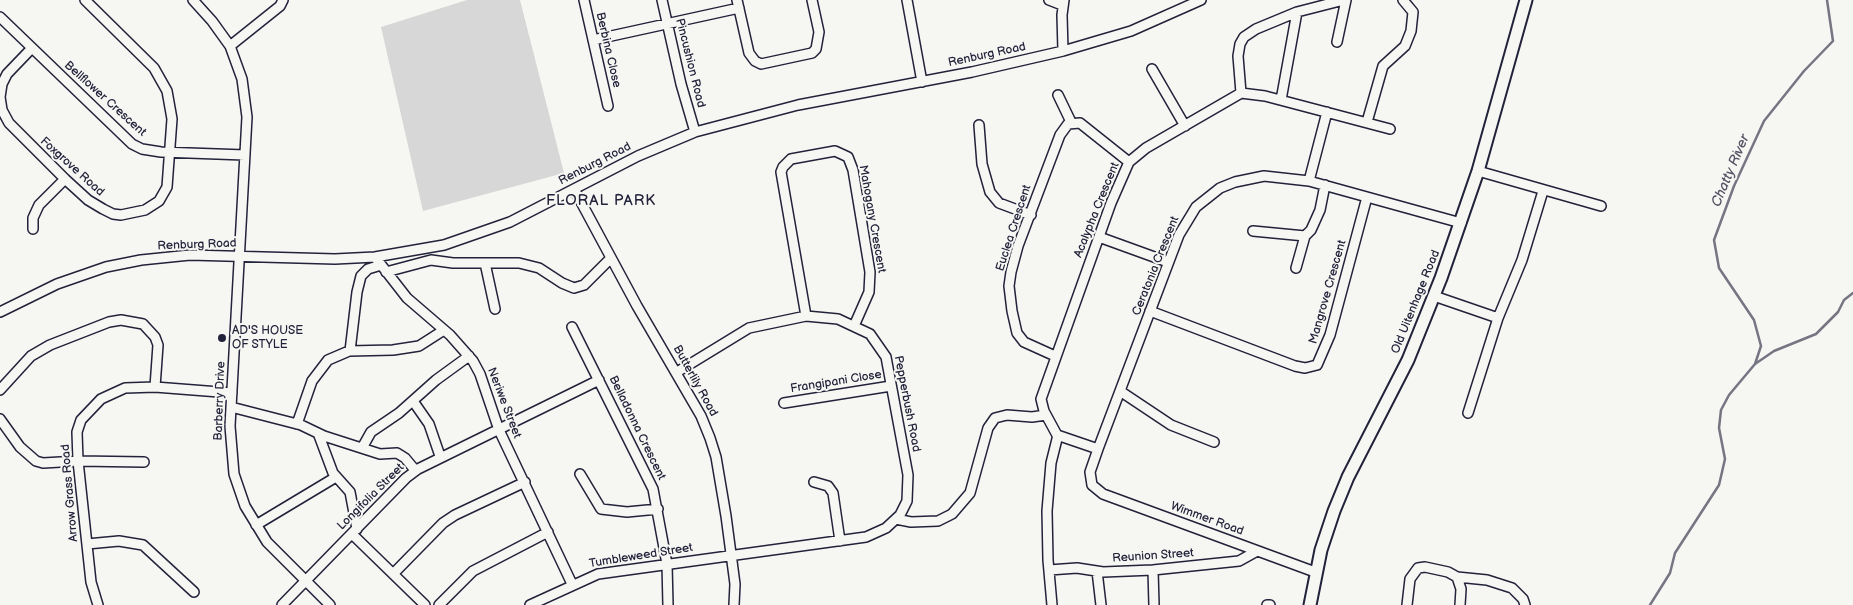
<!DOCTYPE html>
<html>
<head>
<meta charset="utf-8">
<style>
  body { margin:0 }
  canvas { display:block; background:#f6f6f2 }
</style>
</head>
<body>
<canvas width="1853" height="605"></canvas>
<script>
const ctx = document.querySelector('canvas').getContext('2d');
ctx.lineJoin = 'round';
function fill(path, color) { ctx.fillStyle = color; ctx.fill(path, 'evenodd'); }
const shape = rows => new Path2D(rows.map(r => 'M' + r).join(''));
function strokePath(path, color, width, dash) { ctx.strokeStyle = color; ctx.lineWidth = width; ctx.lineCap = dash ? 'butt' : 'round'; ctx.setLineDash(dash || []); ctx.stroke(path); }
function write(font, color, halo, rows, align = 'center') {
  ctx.font = font + ' "Balsamiq Sans",sans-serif'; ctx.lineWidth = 4; ctx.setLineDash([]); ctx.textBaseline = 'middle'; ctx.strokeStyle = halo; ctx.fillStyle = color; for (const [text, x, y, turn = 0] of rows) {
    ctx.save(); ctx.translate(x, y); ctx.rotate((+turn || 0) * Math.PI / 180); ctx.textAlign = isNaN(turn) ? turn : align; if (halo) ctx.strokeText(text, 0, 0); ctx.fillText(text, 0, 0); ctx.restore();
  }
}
fill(shape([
  [467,0,520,0,564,173,423,211,381,27]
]), '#d7d7d7');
strokePath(shape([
  [1755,364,1761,346,1754,320,1719,268,1714,240,1734,186,1764,121,1804,71,1833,41,1827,0],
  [1650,605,1670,573,1675,553,1719,485,1725,459,1719,428,1721,410,1729,395,1755,364,1774,351,1816,334,1838,312,1844,300,1853,293]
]), '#757583', 2.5);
const minor = shape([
  [193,0,212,21,230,46,242,79,247,117,230,426,234,474,245,506,267,542,330,605],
  [584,0,608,106],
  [662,0,681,84,695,132],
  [737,0,749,53,755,61,761,64,812,53,816,49,819,32,812,0],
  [907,0,922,82],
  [1049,0,1062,5],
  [0,17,132,144,142,149,161,152,245,155],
  [593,40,739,8],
  [1337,42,1346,0],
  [230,46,280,6,283,0],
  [31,49,7,74,2,84,0,97,2,110,9,123,65,179,88,200,103,209,113,214,121,215,145,210,159,201,167,187,172,119,167,91,154,68,85,0],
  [1063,51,1062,15,1064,0],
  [1152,69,1185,126],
  [1241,93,1238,56,1240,44,1244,37,1256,29,1297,12,1344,0],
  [1058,95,1071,122],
  [1281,100,1297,12],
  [1367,122,1383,66,1405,46,1411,31,1413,12,1403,0],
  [979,125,982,164,990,192,999,203,1031,215],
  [1478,171,1601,206],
  [1309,181,1327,112],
  [574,189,637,306,701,416,710,438,716,457,726,516,735,584,734,605],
  [33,229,33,218,39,205,65,179],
  [1253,231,1305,236,1311,230,1320,210,1325,185],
  [1099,237,1168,262],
  [375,257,407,298,450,335,473,361,480,374,499,430,572,584],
  [485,263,495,309],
  [1296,268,1305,236],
  [386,272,431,260,453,263,519,263,539,268,562,283,574,288,584,285,611,258],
  [1434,296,1498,318],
  [1150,311,1295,366,1305,368,1317,365,1330,335,1367,197],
  [0,312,57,284,106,267,141,260,190,255,335,259,375,257,444,245,510,222,638,156,695,132,798,105,972,72,1063,51,1131,31,1201,0],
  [806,316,781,172,783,167,791,159,835,151,848,157,853,170,870,272,869,292,854,326],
  [572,327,653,489,667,564,668,605],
  [350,351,357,292,361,276,368,269,381,265],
  [1055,356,1024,342,1017,333,1012,311,1009,286,1011,272,1018,246,1060,135,1068,124,1080,123,1129,162],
  [0,390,31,356,50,345,109,322,121,320,143,324,155,337,158,345,155,387],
  [1120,391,1171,425,1214,442],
  [413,401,429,424,440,456],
  [784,403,891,386],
  [231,407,301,425,324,436,380,454,397,453,405,458,415,470],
  [1468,413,1498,318,1522,260,1543,191],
  [0,419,20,447,36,461,43,463,78,461,144,462],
  [297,424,312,381,328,360,349,351,393,350,419,346,444,330],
  [318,433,333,473,350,492,357,529],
  [362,448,371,432,399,413,436,380,469,356],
  [1098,449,1057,435,1044,411,1041,399,1111,203,1129,162,1146,148,1241,93,1265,96,1390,129],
  [580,474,601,509,627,512,658,509],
  [814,482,828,486,833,493,840,541],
  [896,519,911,522,938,521,952,514,970,493,988,428,995,418,1007,415,1032,417,1046,415],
  [256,525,336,477],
  [352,534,425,605],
  [87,544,119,541,143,545,194,592],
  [1049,570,1077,568,1103,572,1153,570,1239,561,1257,551],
  [1153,570,1154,605],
  [1097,571,1101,605],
  [1315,572,1103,494,1092,485,1090,472,1098,449,1179,235,1196,207,1220,188,1235,182,1264,176,1309,181,1461,223],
  [393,574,443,523,455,515,525,482],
  [1457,577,1461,589,1460,605],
  [98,605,91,582,78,461,77,432,81,420,101,399,125,388,155,387,232,393],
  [282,605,406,478,418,469,599,380],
  [439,605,473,571,548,532],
  [530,605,598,574,866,537,886,528,900,515,907,501,908,475,886,357,870,334,838,319,806,316,749,328,677,372],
  [1052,605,1048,560,1047,511,1051,463,1058,435],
  [1267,605,1270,605],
  [1407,605,1410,579,1418,568,1425,567,1448,572,1457,577,1487,580,1512,588,1523,599,1525,605]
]);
const major = shape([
  [1310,605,1321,550,1334,511,1348,477,1408,360,1441,278,1478,171,1526,0]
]);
strokePath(minor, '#22223b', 12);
strokePath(major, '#22223b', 15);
strokePath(minor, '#f6f6f2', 9);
strokePath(major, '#f6f6f2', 11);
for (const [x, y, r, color] of [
  [222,338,5,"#22223b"]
]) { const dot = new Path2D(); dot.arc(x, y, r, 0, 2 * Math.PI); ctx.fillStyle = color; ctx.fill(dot); strokePath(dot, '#f6f6f2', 2); }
write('12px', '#22223b', '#f6f6f2', [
  ["Berbina Close",608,50,77],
  ["Renburg Road",987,55,-12],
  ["Pincushion Road",690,63,76],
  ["Bellflower Crescent",105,99,42],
  ["Renburg Road",595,164,-27],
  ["Foxgrove Road",72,167,42],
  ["Acalypha Crescent",1097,210,-68],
  ["Mahogany Crescent",872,219,80],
  ["Euclea Crescent",1014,228,-72],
  ["Renburg Road",197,245,-2],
  ["Ceratonia Crescent",1156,266,-68],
  ["Mangrove Crescent",1328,292,-74],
  ["Old Uitenhage Road",1416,302,-68],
  ["Butterlily Road",695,381,61],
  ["Frangipani Close",836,382,-9],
  ["Barberry Drive",220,401,-88],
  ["Neriwe Street",504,403,69],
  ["Pepperbush Road",907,404,79],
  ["Belladonna Crescent",637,428,64],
  ["Arrow Grass Road",70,493,-95],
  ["Longifolia Street",371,497,-45],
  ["Wimmer Road",1207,519,20],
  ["Tumbleweed Street",641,556,-9],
  ["Reunion Street",1153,556,-4]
]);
write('12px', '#22223b', '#f6f6f2', [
  ["AD'S HOUSE",232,331],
  ["OF STYLE",232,345]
], 'left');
write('italic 14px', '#535365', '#f6f6f2', [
  ["Chatty River",1731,171,-67]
]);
ctx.letterSpacing = '1px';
write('15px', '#22223b', '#f6f6f2', [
  ["FLORAL PARK",601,201]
]);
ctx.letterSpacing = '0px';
</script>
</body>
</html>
